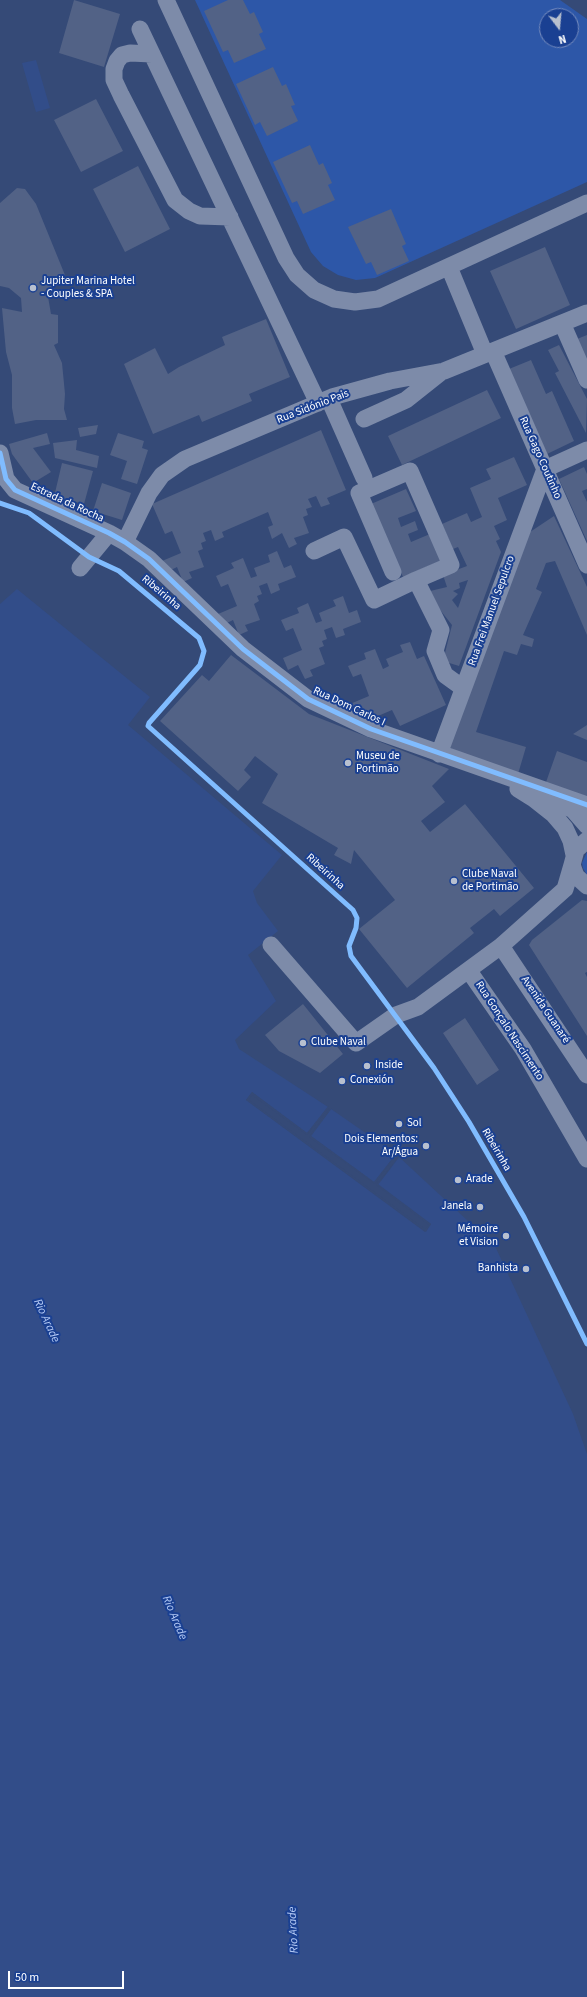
<!DOCTYPE html>
<html>
<head>
<meta charset="utf-8">
<style>
  body { margin:0 }
  #map { position:relative; width:587px; height:1997px; overflow:hidden; background:#354a77; font-family:"Source Sans 3",sans-serif }
  canvas { display:block }
  .north { position:absolute; left:539px; top:8px; width:40px; height:40px; box-sizing:border-box; background:#1a4092; border:1px solid #768cbe; border-radius:50%; rotate:164deg; font-size:11px; font-weight:700; line-height:16px; text-align:center; color:#fff }
  .north::after { content:''; display:block; margin:auto; width:14px; height:18px; background:#b8c0cf; clip-path:polygon(50% 0,100% 100%,50% 72%,0 100%) }
  .scale { position:absolute; left:8px; top:1971px; width:116px; height:18px; box-sizing:border-box; border:2px solid #fff; border-top:0; padding-left:5px; font-size:12px; line-height:14px; white-space:nowrap; color:#fff; -webkit-text-stroke:3px #1a4092; paint-order:stroke }
</style>
</head>
<body>
<div id="map">
<canvas width="587" height="1997"></canvas>
<div class="north">N</div>
<div class="scale">50 m</div>
</div>
<script>
const ctx = document.querySelector('canvas').getContext('2d');
ctx.lineJoin = 'round';
function fill(path, color) { ctx.fillStyle = color; ctx.fill(path, 'evenodd'); }
const shape = rows => new Path2D(rows.map(r => 'M' + r).join(''));
function strokePath(path, color, width, dash) { ctx.strokeStyle = color; ctx.lineWidth = width; ctx.lineCap = dash ? 'butt' : 'round'; ctx.setLineDash(dash || []); ctx.stroke(path); }
function write(font, color, halo, rows, align = 'center') {
  ctx.font = font + ' "Source Sans 3",sans-serif'; ctx.lineWidth = 4; ctx.setLineDash([]); ctx.textBaseline = 'middle'; ctx.strokeStyle = halo; ctx.fillStyle = color; for (const [text, x, y, turn = 0] of rows) {
    ctx.save(); ctx.translate(x, y); ctx.rotate((+turn || 0) * Math.PI / 180); ctx.textAlign = isNaN(turn) ? turn : align; if (halo) ctx.strokeText(text, 0, 0); ctx.fillText(text, 0, 0); ctx.restore();
  }
}
fill(shape([
  [195,0,560,0,587,19,587,182,375,278,356,280,338,275,323,266,311,252],
  [547,16,571,16,571,40,547,40],
  [587,852,587,875,583,868,582,863]
]), '#2d57a8');
fill(shape([
  [36,60,50,108,36,112,22,63],
  [17,589,150,697,128,725,282,855,253,891,257,903,278,931,248,955,276,1001,235,1040,239,1049,328,1107,307,1133,252,1092,246,1100,425,1232,431,1224,378,1184,399,1157,495,1246,573,1414,587,1454,587,1997,0,1997,0,604],
  [331,1109,396,1154,374,1182,311,1136]
]), '#324d89');
fill(shape([
  [252,1092,307,1133,329,1105,329,1108,307,1135,252,1095,249,1100,425,1229,429,1225,376,1185,400,1156,378,1185,431,1224,426,1232,246,1100],
  [330,1108,332,1108,311,1136,374,1182,397,1153,375,1184,309,1137]
]), '#354a77');
fill(shape([
  [74,0,120,14,104,67,59,53],
  [228,0,243,0,250,14,254,12,263,32,259,34,266,49,234,63,228,50,223,52,204,11],
  [273,67,282,86,286,84,295,105,291,106,298,121,267,136,260,122,255,125,236,84],
  [96,99,123,151,81,172,54,120],
  [310,145,319,165,323,163,332,183,328,185,335,200,303,214,297,201,292,203,273,162],
  [138,166,170,229,125,252,93,189],
  [17,188,25,189,36,204,67,280,47,291,51,314,58,315,58,343,54,345,62,363,65,394,64,409,67,420,36,420,15,424,12,408,12,375,6,352,2,308,22,312,21,298,9,288,0,286,0,203],
  [391,209,406,244,402,246,409,261,377,275,371,262,366,264,348,227],
  [545,247,570,305,516,329,490,271],
  [266,319,290,377,249,394,252,401,202,422,199,415,153,434,124,364,155,348,168,374,179,367,225,345,222,337],
  [587,335,587,361,577,339],
  [559,345,587,399,586,433,555,373,559,371,548,350],
  [531,360,546,394,552,391,574,441,547,454,509,369],
  [487,390,501,418,402,465,388,436],
  [98,425,96,434,80,437,78,428],
  [321,430,346,490,327,498,330,504,321,507,316,496,308,499,312,507,306,509,308,515,303,517,309,533,294,538,297,544,289,548,282,533,272,539,268,527,273,525,268,512,222,532,224,537,215,541,211,530,203,533,206,541,201,543,203,549,198,551,204,567,189,572,192,578,183,582,177,567,167,572,162,561,181,553,172,531,165,534,152,504],
  [47,433,50,444,33,448,51,472,33,483,12,454,9,444],
  [118,433,144,441,142,448,148,450,137,484,121,479,127,461,110,455],
  [77,440,76,450,99,456,97,468,55,458,53,443],
  [514,457,527,485,498,498,507,520,494,526,500,539,496,541,501,552,459,666,443,661,452,625,426,592,447,587,443,575,467,566,458,547,453,549,442,524,467,513,471,522,482,517,470,488,491,479,486,469],
  [468,580,458,608,452,600,458,594,453,591,460,588,459,583],
  [62,463,93,471,84,504,54,497],
  [584,467,587,474,587,489,582,491,587,502,587,541,559,479],
  [102,483,131,493,122,520,93,511],
  [406,489,416,511,398,518,401,527,415,521,418,530,408,534,411,542,430,534,442,560,403,577,371,504],
  [554,516,587,587,587,635,555,561,546,563,536,589,542,592,523,635,534,639,532,647,521,644,517,655,504,651,476,732,526,747,518,774,479,762,448,747,530,532],
  [277,551,284,568,291,565,296,577,278,584,280,590,271,594,267,583,259,586,262,594,257,596,259,601,254,604,260,620,245,625,248,631,239,635,233,620,223,625,218,614,237,606,228,584,221,587,216,576,234,568,231,563,243,558,251,578,257,576,254,568,270,562,268,555],
  [343,596,349,613,357,610,361,622,343,629,345,635,336,638,332,627,324,630,327,639,322,641,324,646,319,648,325,664,310,670,313,676,305,679,298,665,288,670,283,658,302,650,293,628,286,631,281,620,299,613,297,608,308,603,316,623,322,621,319,613,336,606,333,600],
  [410,642,417,659,424,656,446,705,400,726,392,710,378,716,380,722,372,725,365,711,355,716,350,704,369,696,361,674,353,677,348,666,366,659,364,653,375,649,383,669,389,666,386,659,403,652,400,645],
  [231,655,309,714,449,769,432,786,445,802,421,821,430,832,465,804,534,888,500,916,494,909,470,928,474,933,407,988,359,929,395,900,354,850,351,864,334,855,338,848,262,803,278,774,255,756,244,770,251,777,238,791,160,721,202,675,209,681],
  [587,725,587,740,573,734],
  [557,751,587,762,587,799,545,785],
  [582,900,587,901,587,972,585,973,587,977,587,1036,529,945,532,940],
  [303,1004,343,1054,320,1073,279,1051,265,1035],
  [465,1018,499,1070,477,1085,443,1033]
]), '#526286');
strokePath(shape([
  [166,0,286,258,297,275,314,290,334,299,355,302,378,299,587,203],
  [140,29,318,403],
  [152,54,130,53,122,55,117,61,114,69,114,80,121,95,175,200,189,211,200,216,230,217],
  [449,267,485,354],
  [562,323,587,380],
  [493,351,587,565],
  [329,399,364,478],
  [364,419,406,400,440,373],
  [0,453,6,479,15,490,109,533,125,542,149,559,243,649,308,699,371,729,587,805],
  [125,542,149,493,162,475,185,459,332,397,390,381,444,371,587,313],
  [314,551,344,537,374,600,416,580,441,630,435,651,445,675,463,688],
  [80,568,109,533],
  [393,572,359,493,410,471,451,565,416,580],
  [439,754,545,469,587,450],
  [518,789,534,799,553,814,565,828,571,841,574,855],
  [558,802,573,810,587,826],
  [587,840,576,850,572,865,576,876,587,886],
  [271,945,356,1043,396,1015,418,1007,501,946,565,889,572,865],
  [501,946,587,1075],
  [469,971,523,1049,587,1159]
]), '#7d8ba9', 17);
strokePath(shape([
  [0,453,6,479,15,490,109,533,125,542,149,559,243,649,308,699,371,729,587,805],
  [0,503,29,513,89,557,119,571,199,638,204,651,200,665,149,723,148,726,353,910,357,918,356,928,349,946,351,956,434,1068,469,1122,524,1217,587,1344]
]), '#80bcff', 5);
for (const [x, y, r, color] of [
  [33,288,4,"#b8c0cf"],
  [348,763,4,"#b8c0cf"],
  [454,881,4,"#b8c0cf"],
  [303,1043,4,"#b8c0cf"],
  [367,1066,4,"#b8c0cf"],
  [342,1081,4,"#b8c0cf"],
  [399,1124,4,"#b8c0cf"],
  [426,1146,4,"#b8c0cf"],
  [458,1180,4,"#b8c0cf"],
  [480,1207,4,"#b8c0cf"],
  [506,1236,4,"#b8c0cf"],
  [526,1269,4,"#b8c0cf"]
]) { const dot = new Path2D(); dot.arc(x, y, r, 0, 2 * Math.PI); ctx.fillStyle = color; ctx.fill(dot); strokePath(dot, '#1a4092', 1.5); }
write('11px', '#fff', '#1a4092', [
  ["Jupiter Marina Hotel",41,282],
  ["- Couples & SPA",41,295],
  ["Museu de",356,757],
  ["Portimão",356,770],
  ["Clube Naval",462,875],
  ["de Portimão",462,888],
  ["Clube Naval",311,1043],
  ["Inside",375,1066],
  ["Conexión",350,1081],
  ["Sol",407,1124],
  ["Dois Elementos:",418,1140,"right"],
  ["Ar/Água",418,1153,"right"],
  ["Arade",466,1180],
  ["Janela",472,1207,"right"],
  ["Mémoire",498,1230,"right"],
  ["et Vision",498,1243,"right"],
  ["Banhista",518,1269,"right"]
], 'left');
write('11px', '#fff', '#1a4092', [
  ["Rua Sidónio Pais",313,407,-21],
  ["Rua Gago Coutinho",540,458,66],
  ["Estrada da Rocha",67,503,25],
  ["Ribeirinha",161,593,40],
  ["Rua Frei Manuel Sepulcro",492,611,-70],
  ["Rua Dom Carlos I",349,707,25],
  ["Ribeirinha",325,872,42],
  ["Avenida Guanaré",545,1010,56],
  ["Rua Gonçalo Nascimento",509,1031,57],
  ["Ribeirinha",496,1150,60]
]);
write('italic 12px', '#b6cbf6', '#1a4092', [
  ["Rio Arade",46,1321,65],
  ["Rio Arade",174,1618,67],
  ["Rio Arade",294,1930,-93]
]);
</script>
</body>
</html>
